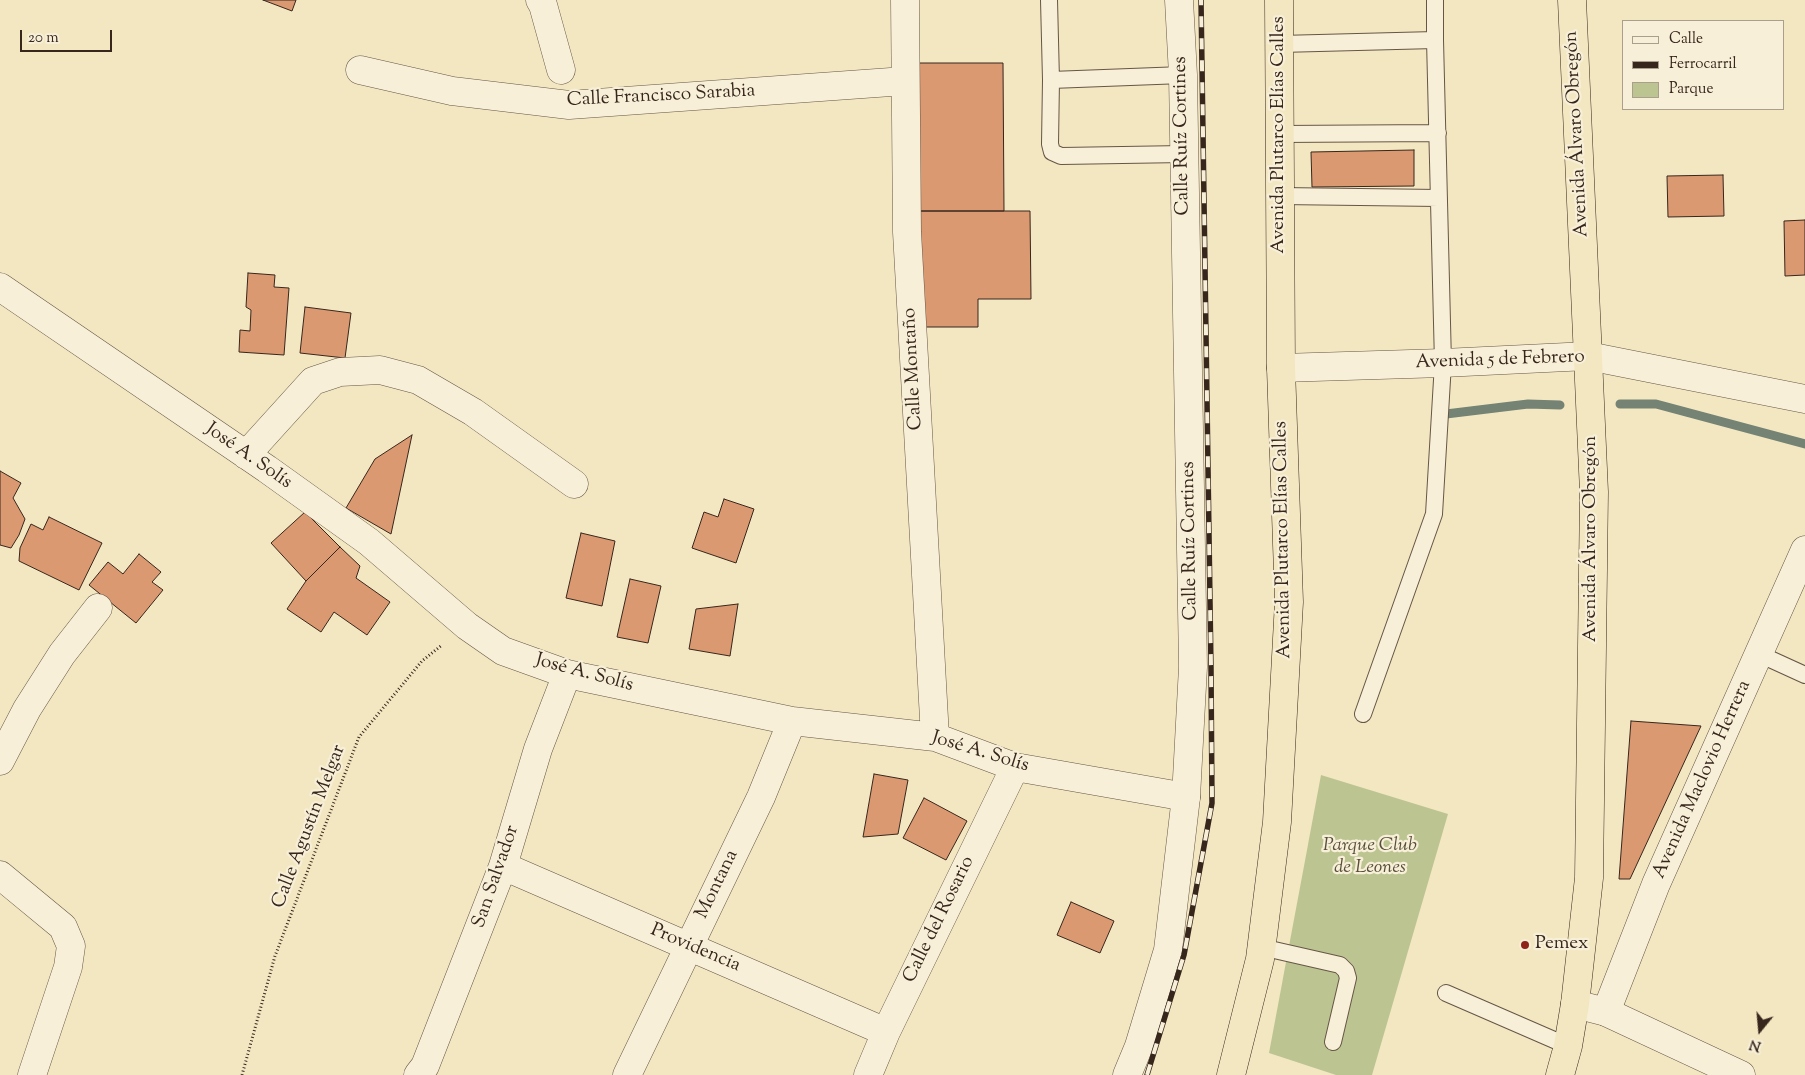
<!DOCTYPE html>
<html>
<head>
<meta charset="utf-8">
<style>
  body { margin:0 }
  #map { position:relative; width:1805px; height:1075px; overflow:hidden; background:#f3e7c2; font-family:"Sorts Mill Goudy",serif }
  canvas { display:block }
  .legend { position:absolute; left:1622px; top:20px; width:162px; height:90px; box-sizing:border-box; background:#f7efd7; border:1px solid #aa9f8c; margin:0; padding:6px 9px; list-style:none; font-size:15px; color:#37261c }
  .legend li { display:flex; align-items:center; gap:10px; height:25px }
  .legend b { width:25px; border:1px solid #aa9f8c }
  .north { position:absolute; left:1735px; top:1005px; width:50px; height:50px; -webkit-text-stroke:4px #f7efd7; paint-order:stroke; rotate:197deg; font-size:14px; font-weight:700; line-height:20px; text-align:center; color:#37261c }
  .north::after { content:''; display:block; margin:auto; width:18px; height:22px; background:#37261c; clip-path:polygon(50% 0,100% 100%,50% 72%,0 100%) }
  .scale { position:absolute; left:20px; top:30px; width:92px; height:22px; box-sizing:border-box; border:2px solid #37261c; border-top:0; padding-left:6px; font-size:15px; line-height:18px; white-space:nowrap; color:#37261c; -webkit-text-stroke:4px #f7efd7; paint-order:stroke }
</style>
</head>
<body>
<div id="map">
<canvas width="1805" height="1075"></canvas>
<ul class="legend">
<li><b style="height:6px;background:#f7efd7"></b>Calle</li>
<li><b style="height:6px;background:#37261c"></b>Ferrocarril</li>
<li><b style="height:14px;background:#bcc592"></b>Parque</li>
</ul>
<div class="north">N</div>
<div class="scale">20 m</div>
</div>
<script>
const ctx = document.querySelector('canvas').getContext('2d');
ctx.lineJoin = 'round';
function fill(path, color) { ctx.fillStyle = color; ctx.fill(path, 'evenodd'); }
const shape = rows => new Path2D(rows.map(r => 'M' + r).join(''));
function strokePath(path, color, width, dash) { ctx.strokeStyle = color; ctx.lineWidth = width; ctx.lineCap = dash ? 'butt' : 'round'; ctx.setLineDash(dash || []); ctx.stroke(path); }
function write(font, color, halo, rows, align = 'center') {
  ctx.font = font + ' "Sorts Mill Goudy",serif'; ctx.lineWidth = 4.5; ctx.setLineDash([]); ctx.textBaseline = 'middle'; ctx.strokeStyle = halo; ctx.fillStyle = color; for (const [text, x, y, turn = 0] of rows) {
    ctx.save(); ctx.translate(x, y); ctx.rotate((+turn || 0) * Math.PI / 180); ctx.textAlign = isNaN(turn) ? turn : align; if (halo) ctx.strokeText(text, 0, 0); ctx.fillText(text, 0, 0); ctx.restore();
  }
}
fill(shape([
  [1321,775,1448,814,1372,1075,1336,1075,1269,1053]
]), '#bcc592');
strokePath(shape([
  [1620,404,1656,404,1805,444],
  [1446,414,1528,404,1560,405]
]), '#748374', 9);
const building = shape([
  [263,0,296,0,292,11,263,0],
  [916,63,1003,63,1004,211,920,211,916,63],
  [1414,150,1414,186,1312,187,1311,152,1414,150],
  [1723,175,1724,216,1668,217,1667,176,1723,175],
  [920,211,1030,211,1031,299,978,299,978,327,921,327,920,211],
  [1805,220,1805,275,1785,276,1784,221,1805,220],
  [248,273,275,275,274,287,289,288,284,355,239,352,240,330,250,331,251,310,246,307,248,273],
  [305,307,351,313,345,358,300,353,305,307],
  [412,435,391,534,346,508,375,459,412,435],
  [0,471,21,483,13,498,25,519,19,535,11,548,0,545,0,471],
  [724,499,754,509,736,563,692,548,704,512,718,517,724,499],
  [305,512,340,547,306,581,271,543,305,512],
  [49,517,102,543,79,590,19,561,20,548,31,524,43,530,49,517],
  [581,533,615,541,602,606,566,598,581,533],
  [340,547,360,566,356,578,390,602,367,635,334,612,321,632,287,609,306,581,340,547],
  [139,554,161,572,152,582,163,590,136,623,89,585,108,562,123,574,139,554],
  [630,579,661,586,648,643,617,637,630,579],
  [738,604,730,656,689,649,696,609,738,604],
  [1631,721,1701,726,1630,879,1619,879,1631,721],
  [874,774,908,780,898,834,863,837,874,774],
  [924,798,967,821,946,860,903,838,924,798],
  [1071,902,1114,921,1100,953,1057,935,1071,902]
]);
fill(building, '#db9972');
strokePath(building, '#37261c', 1);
const service = shape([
  [1049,0,1051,80,1050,144,1052,152,1061,156,1184,154],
  [1280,44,1435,40],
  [1051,80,1183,75],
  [1280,134,1438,133],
  [1280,196,1439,198],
  [1759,654,1805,675],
  [1363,714,1434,514,1443,363,1435,40,1435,0],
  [1261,947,1340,965,1346,971,1348,978,1333,1042],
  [1446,993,1568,1046]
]);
const minor = shape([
  [540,0,543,5,561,70],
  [905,0,907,232,935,737],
  [360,70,452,91,569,105,905,81],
  [0,287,267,469,369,542,467,626,503,651,567,674,792,721,935,737,1015,767,1186,797],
  [246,455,313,381,340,372,380,370,418,380,473,412,574,484],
  [0,761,27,709,62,654,98,608],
  [503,866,886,1032],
  [0,875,63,927,71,946,68,967,32,1075],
  [1575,1004,1606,1012,1741,1075],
  [418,1075,425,1066,503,866,538,749,567,674],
  [627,1075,761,797,792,721],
  [868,1075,886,1032,1015,767]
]);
const tertiary = shape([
  [1281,368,1443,363,1588,356,1805,399],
  [1606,1012,1656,884,1805,550],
  [1127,1075,1139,1046,1168,950,1186,797,1193,667,1183,75,1179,0]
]);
const trunk = shape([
  [1231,1075,1260,959,1277,822,1289,602,1281,368,1279,0],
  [1560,1075,1568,1046,1575,1004,1589,878,1594,492,1572,0]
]);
strokePath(service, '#665646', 18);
strokePath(minor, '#665646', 29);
strokePath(tertiary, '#665646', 29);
strokePath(trunk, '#37261c', 29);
strokePath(shape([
  [242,1075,275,956,359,737,422,661,442,645]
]), '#37261c', 3, [1, 2.5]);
strokePath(service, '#f7efd7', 16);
strokePath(minor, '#f7efd7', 28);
strokePath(tertiary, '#f7efd7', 28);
strokePath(trunk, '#f3e7c2', 28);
const rail = shape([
  [1147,1075,1184,955,1212,803,1211,667,1201,0]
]);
strokePath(rail, '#37261c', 5.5);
strokePath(rail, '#f7efd7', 4, [11]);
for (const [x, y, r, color] of [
  [1525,945,5,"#8f2418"]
]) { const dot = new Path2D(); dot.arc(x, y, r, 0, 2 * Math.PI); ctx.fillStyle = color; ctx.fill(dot); strokePath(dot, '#f7efd7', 2); }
write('19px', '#37261c', '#f7efd7', [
  ["Calle Francisco Sarabia",661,97,-3],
  ["Avenida Álvaro Obregón",1578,134,-93],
  ["Avenida Plutarco Elías Calles",1280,135,-90],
  ["Calle Ruíz Cortines",1183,136,-91],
  ["Avenida 5 de Febrero",1500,361,-2],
  ["Calle Montaño",914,369,-93],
  ["José A. Solís",248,457,35],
  ["Avenida Álvaro Obregón",1592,539,-90],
  ["Avenida Plutarco Elías Calles",1284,540,-91],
  ["Calle Ruíz Cortines",1191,541,-91],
  ["José A. Solís",584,674,15],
  ["José A. Solís",980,753,17],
  ["Avenida Maclovio Herrera",1703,780,-66],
  ["Calle Agustín Melgar",310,827,-69],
  ["San Salvador",497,877,-71],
  ["Montana",718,885,-64],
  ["Calle del Rosario",940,920,-64],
  ["Providencia",695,949,23]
]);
write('italic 19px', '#584e3a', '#f7efd7', [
  ["Parque Club",1370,847],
  ["de Leones",1370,869]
]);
write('19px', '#37261c', '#f7efd7', [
  ["Pemex",1535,945]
], 'left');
</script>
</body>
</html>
